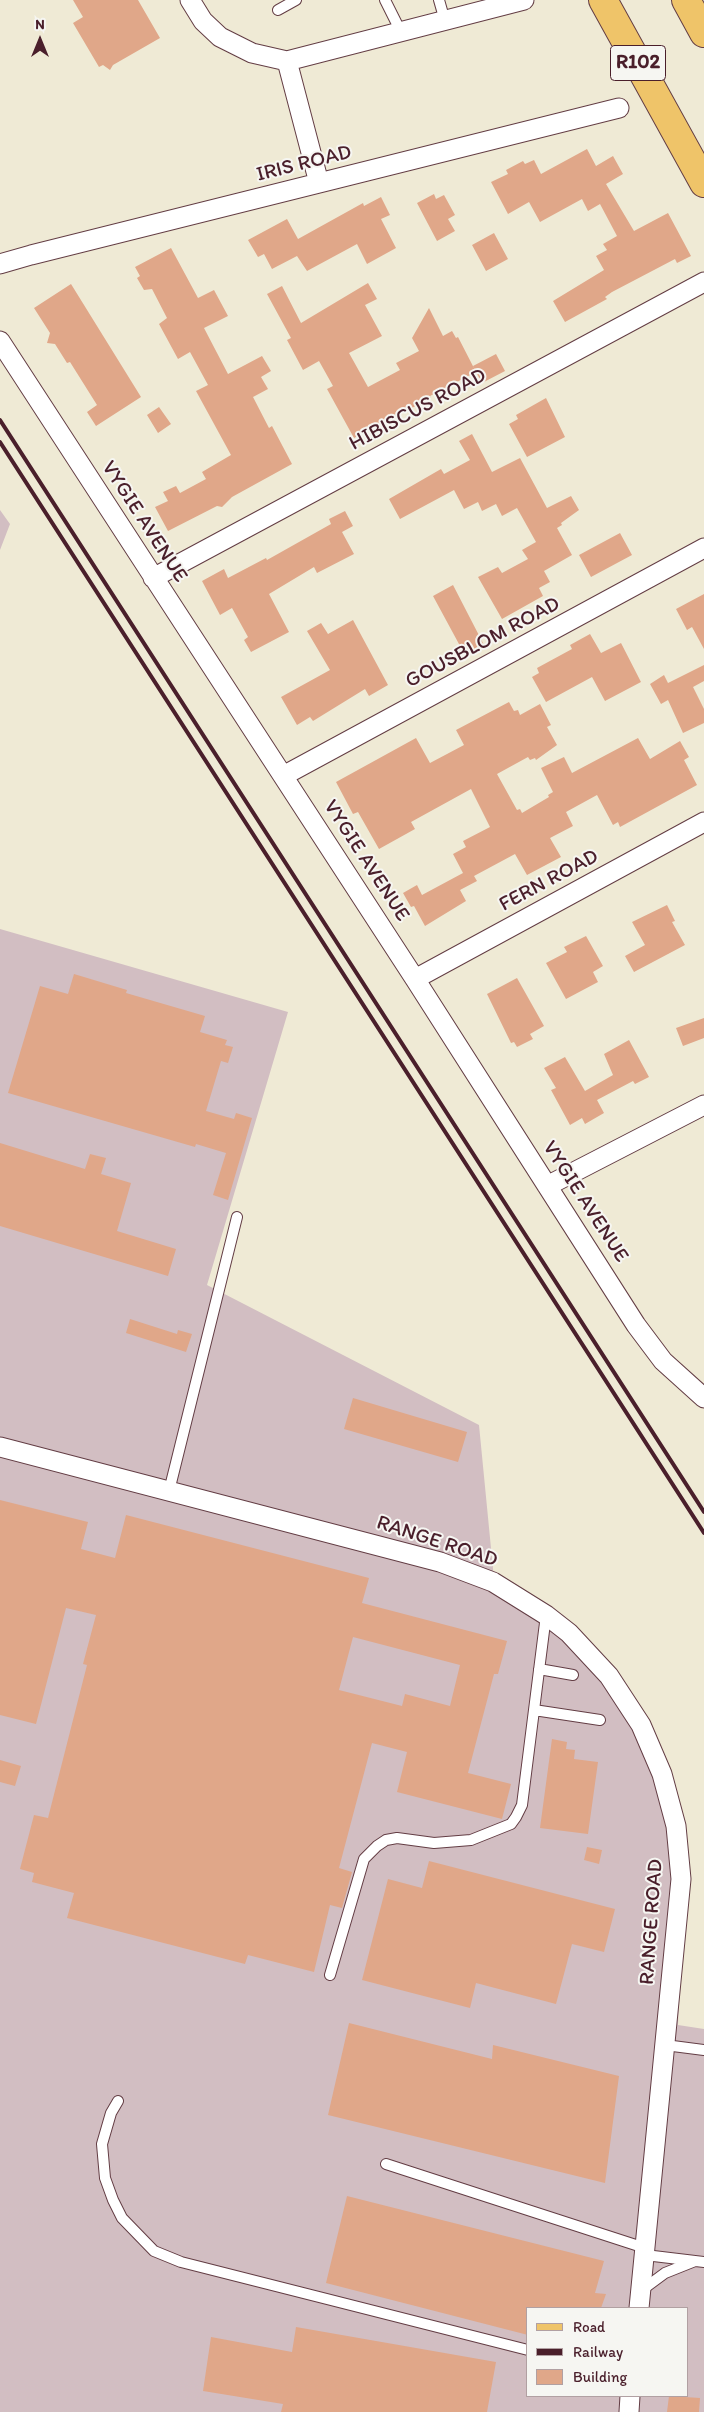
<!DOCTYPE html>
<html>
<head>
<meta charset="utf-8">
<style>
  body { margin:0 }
  #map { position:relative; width:704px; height:2412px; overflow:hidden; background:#efead5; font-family:Itim,sans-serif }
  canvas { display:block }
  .legend { position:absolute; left:526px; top:2307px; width:162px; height:90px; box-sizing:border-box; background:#f6f6f2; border:1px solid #b1a0a2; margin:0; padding:6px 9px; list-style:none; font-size:15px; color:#4a1f2b }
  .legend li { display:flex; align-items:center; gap:10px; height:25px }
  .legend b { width:25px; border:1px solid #b1a0a2 }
  .north { position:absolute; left:15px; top:15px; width:50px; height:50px; -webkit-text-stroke:4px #f6f6f2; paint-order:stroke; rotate:0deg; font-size:14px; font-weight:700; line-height:20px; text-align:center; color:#4a1f2b }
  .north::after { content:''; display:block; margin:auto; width:18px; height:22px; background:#4a1f2b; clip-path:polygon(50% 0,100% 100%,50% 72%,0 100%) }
</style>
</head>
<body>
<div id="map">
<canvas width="704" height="2412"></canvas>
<ul class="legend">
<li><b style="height:6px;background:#efc469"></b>Road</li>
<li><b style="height:6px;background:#4a1f2b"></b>Railway</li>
<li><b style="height:14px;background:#e0a789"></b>Building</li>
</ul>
<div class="north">N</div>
</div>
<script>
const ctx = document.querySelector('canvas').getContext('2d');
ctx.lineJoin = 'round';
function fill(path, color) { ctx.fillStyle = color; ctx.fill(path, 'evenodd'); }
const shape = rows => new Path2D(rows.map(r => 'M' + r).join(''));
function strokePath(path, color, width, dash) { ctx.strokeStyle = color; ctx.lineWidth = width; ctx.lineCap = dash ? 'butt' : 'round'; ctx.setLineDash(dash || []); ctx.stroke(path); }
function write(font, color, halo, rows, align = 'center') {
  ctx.font = font + ' Itim,sans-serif'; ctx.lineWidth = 4; ctx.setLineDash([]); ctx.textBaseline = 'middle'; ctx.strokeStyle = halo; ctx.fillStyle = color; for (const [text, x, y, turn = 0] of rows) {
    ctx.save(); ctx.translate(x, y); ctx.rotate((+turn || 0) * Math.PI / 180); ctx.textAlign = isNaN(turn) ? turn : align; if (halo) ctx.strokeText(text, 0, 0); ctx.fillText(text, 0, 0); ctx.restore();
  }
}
fill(shape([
  [0,510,10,524,0,550],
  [0,929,288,1012,207,1285,479,1425,494,1579,519,1593,636,1713,683,1879,678,2025,704,2029,704,2412,0,2412],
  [528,2308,688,2308,688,2396,528,2396]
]), '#d2bec2');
fill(shape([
  [73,0,138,0,160,38,113,65,110,70,103,65,99,67,73,23,83,17],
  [587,149,596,166,613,156,623,174,606,184,634,231,668,213,691,256,677,263,675,259,612,292,605,297,607,299,565,322,553,301,604,270,596,256,607,250,603,244,617,236,600,204,588,211,582,199,540,222,529,202,508,214,491,182,508,174,506,170,523,161,525,164,534,160,541,174],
  [434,194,436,199,444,195,455,215,448,219,455,231,437,241,417,203],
  [381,197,390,215,381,219,396,248,367,264,357,244,307,271,297,256,272,269,264,254,258,257,248,240,287,219,298,239,363,203,364,206],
  [494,233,508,259,486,271,472,245],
  [171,248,198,298,214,290,228,316,204,328,228,374,262,356,271,371,261,377,268,389,253,397,269,428,272,426,292,464,232,497,222,507,217,506,168,531,155,507,168,501,163,492,176,486,180,493,206,479,202,472,231,455,196,391,208,385,190,352,178,359,159,324,167,318,152,289,144,290,137,278,140,276,135,267],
  [368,283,377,299,365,305,382,336,349,353,368,387,400,370,396,363,419,351,412,338,429,308,443,336,452,331,456,338,458,337,476,372,430,396,431,398,354,438,327,389,333,386,319,361,303,370,287,340,291,338,267,294,282,286,301,323],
  [71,284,141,397,96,426,87,412,97,405,70,362,67,363,55,344,47,343,50,333,34,308],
  [496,354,505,371,482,383,473,366],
  [546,398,565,437,527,457,509,424,518,419,516,415],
  [159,407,171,424,158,433,147,415],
  [472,434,492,472,520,458,547,508,571,496,579,510,561,523,562,525,557,528,572,555,544,571,550,582,539,588,543,596,502,619,478,577,498,567,502,573,528,559,522,550,536,542,517,508,502,516,496,504,482,511,478,502,464,509,454,490,400,519,389,499,441,469,444,474,470,460,459,441],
  [345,511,353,526,342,532,354,554,317,573,314,567,269,594,289,632,251,652,244,640,248,637,232,608,220,615,202,581,224,569,228,578,266,558,267,560,331,524,329,519],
  [620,533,632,555,591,577,579,555],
  [453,585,485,647,466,657,433,596],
  [704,594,704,649,692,627,687,630,676,609],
  [353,620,388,685,369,696,365,689,313,721,310,717,297,725,281,697,330,670,307,631,321,623,328,634],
  [590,634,601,653,621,643,641,682,605,701,592,677,546,702,532,677,539,673,537,668,572,649,570,645],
  [704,665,704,681,693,687,704,709,704,723,683,733,668,700,661,704,650,684,664,675,668,683],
  [509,702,514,711,518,710,520,715,540,704,551,725,547,727,557,745,536,760,535,758,530,760,528,757,497,774,517,810,520,809,522,813,549,797,548,795,553,792,541,768,564,757,572,773,638,738,650,759,680,741,689,757,684,760,697,785,620,827,618,822,613,825,597,795,566,812,573,826,550,838,561,857,527,875,515,854,474,876,477,881,460,890,466,901,425,926,414,906,411,907,403,893,417,885,422,895,463,873,453,854,466,847,463,841,490,827,471,789,411,822,415,829,379,849,358,812,353,814,336,782,416,738,430,763,464,745,456,730],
  [667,905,675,921,672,922,685,945,634,972,625,956,645,945,632,922],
  [586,936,603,966,593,972,598,982,566,999,546,963,567,952,564,947],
  [74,974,127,990,126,993,205,1016,200,1032,227,1040,225,1045,233,1047,228,1063,221,1061,206,1111,234,1119,236,1113,252,1118,228,1200,213,1195,226,1153,196,1144,195,1147,8,1093,40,986,68,994],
  [517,978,544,1026,530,1034,533,1039,517,1047,514,1042,511,1043,487,994],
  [704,1018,704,1038,683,1046,676,1028],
  [629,1040,649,1077,635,1084,633,1081,597,1100,604,1113,585,1124,582,1118,570,1125,551,1090,556,1088,544,1068,565,1057,585,1091,613,1075,604,1054],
  [0,1143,85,1169,90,1154,106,1158,101,1174,131,1183,117,1231,176,1249,168,1276,0,1226],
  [130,1319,177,1334,178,1330,192,1334,186,1352,126,1333],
  [353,1398,467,1432,458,1462,344,1429],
  [0,1500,88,1522,81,1549,115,1558,126,1515,369,1578,362,1603,507,1641,498,1674,494,1674,468,1773,511,1784,502,1819,397,1792,407,1752,372,1743,339,1868,352,1872,342,1908,330,1905,314,1972,248,1955,245,1964,67,1918,74,1893,32,1882,34,1873,20,1869,34,1815,48,1818,87,1665,83,1664,96,1615,66,1608,36,1724,0,1715],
  [353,1637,460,1665,450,1706,405,1694,402,1706,339,1690],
  [552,1739,567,1742,566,1749,575,1750,574,1759,598,1762,588,1834,540,1828],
  [0,1760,21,1766,15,1786,0,1782],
  [587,1847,602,1850,599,1864,584,1860],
  [429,1861,615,1909,604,1952,572,1944,556,2004,476,1983,470,2008,362,1980,388,1879,422,1888],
  [349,2023,492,2059,493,2045,619,2076,605,2183,328,2115],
  [347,2196,604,2261,595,2293,606,2294,601,2308,528,2308,528,2335,326,2283],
  [296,2327,496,2362,487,2412,281,2412,283,2404,203,2391,211,2337,292,2352],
  [669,2396,700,2398,699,2412,667,2412]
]), '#e0a789');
const lane = shape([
  [385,0,401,32],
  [439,0,445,21],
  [278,10,296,0],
  [169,1491,237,1217],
  [539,1669,573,1675],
  [534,1710,600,1720],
  [330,1975,364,1859,377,1846,386,1840,397,1838,434,1843,471,1840,511,1824,516,1817,522,1805,546,1615],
  [665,2045,704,2050],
  [118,2101,111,2113,102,2144,105,2178,113,2200,122,2218,154,2251,181,2262,528,2350],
  [386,2164,645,2248],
  [645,2255,704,2262],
  [642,2290,665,2273,695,2261]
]);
const street = shape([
  [190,0,203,21,220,37,252,53,287,61,524,0],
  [287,61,319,183],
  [0,264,31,255,619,108],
  [0,341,415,979,636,1325,663,1361,704,1398],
  [153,578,704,282],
  [283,776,704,548],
  [415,979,704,822],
  [547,1186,704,1105],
  [0,1447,440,1562,493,1582,546,1615,569,1633,609,1676,641,1725,662,1774,676,1826,681,1879,639,2308],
  [629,2412,630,2396]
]);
const primary = shape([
  [603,0,704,183],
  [686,0,704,33]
]);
strokePath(lane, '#633d44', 12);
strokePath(street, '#633d44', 21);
strokePath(primary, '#633d44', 30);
strokePath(lane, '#fff', 10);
strokePath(street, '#fff', 19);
strokePath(primary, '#efc469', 28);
strokePath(shape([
  [0,420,704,1512],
  [0,442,704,1533]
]), '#4a1f2b', 4);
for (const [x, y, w] of [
  [638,63,55]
]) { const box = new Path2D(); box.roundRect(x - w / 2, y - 17.5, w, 35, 4); ctx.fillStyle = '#f6f6f2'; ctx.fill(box); strokePath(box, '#4a1f2b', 1); }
write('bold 20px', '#4a1f2b', null, [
  ["R102",638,63]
]);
write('21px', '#4a1f2b', '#f6f6f2', [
  ["IRIS ROAD",304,164,-14],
  ["HIBISCUS ROAD",418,410,-28],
  ["VYGIE AVENUE",144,522,57],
  ["GOUSBLOM ROAD",483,643,-28],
  ["VYGIE AVENUE",366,861,57],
  ["FERN ROAD",549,881,-28],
  ["VYGIE AVENUE",585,1202,57],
  ["RANGE ROAD",437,1542,18],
  ["RANGE ROAD",652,1922,-86]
]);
</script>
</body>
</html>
